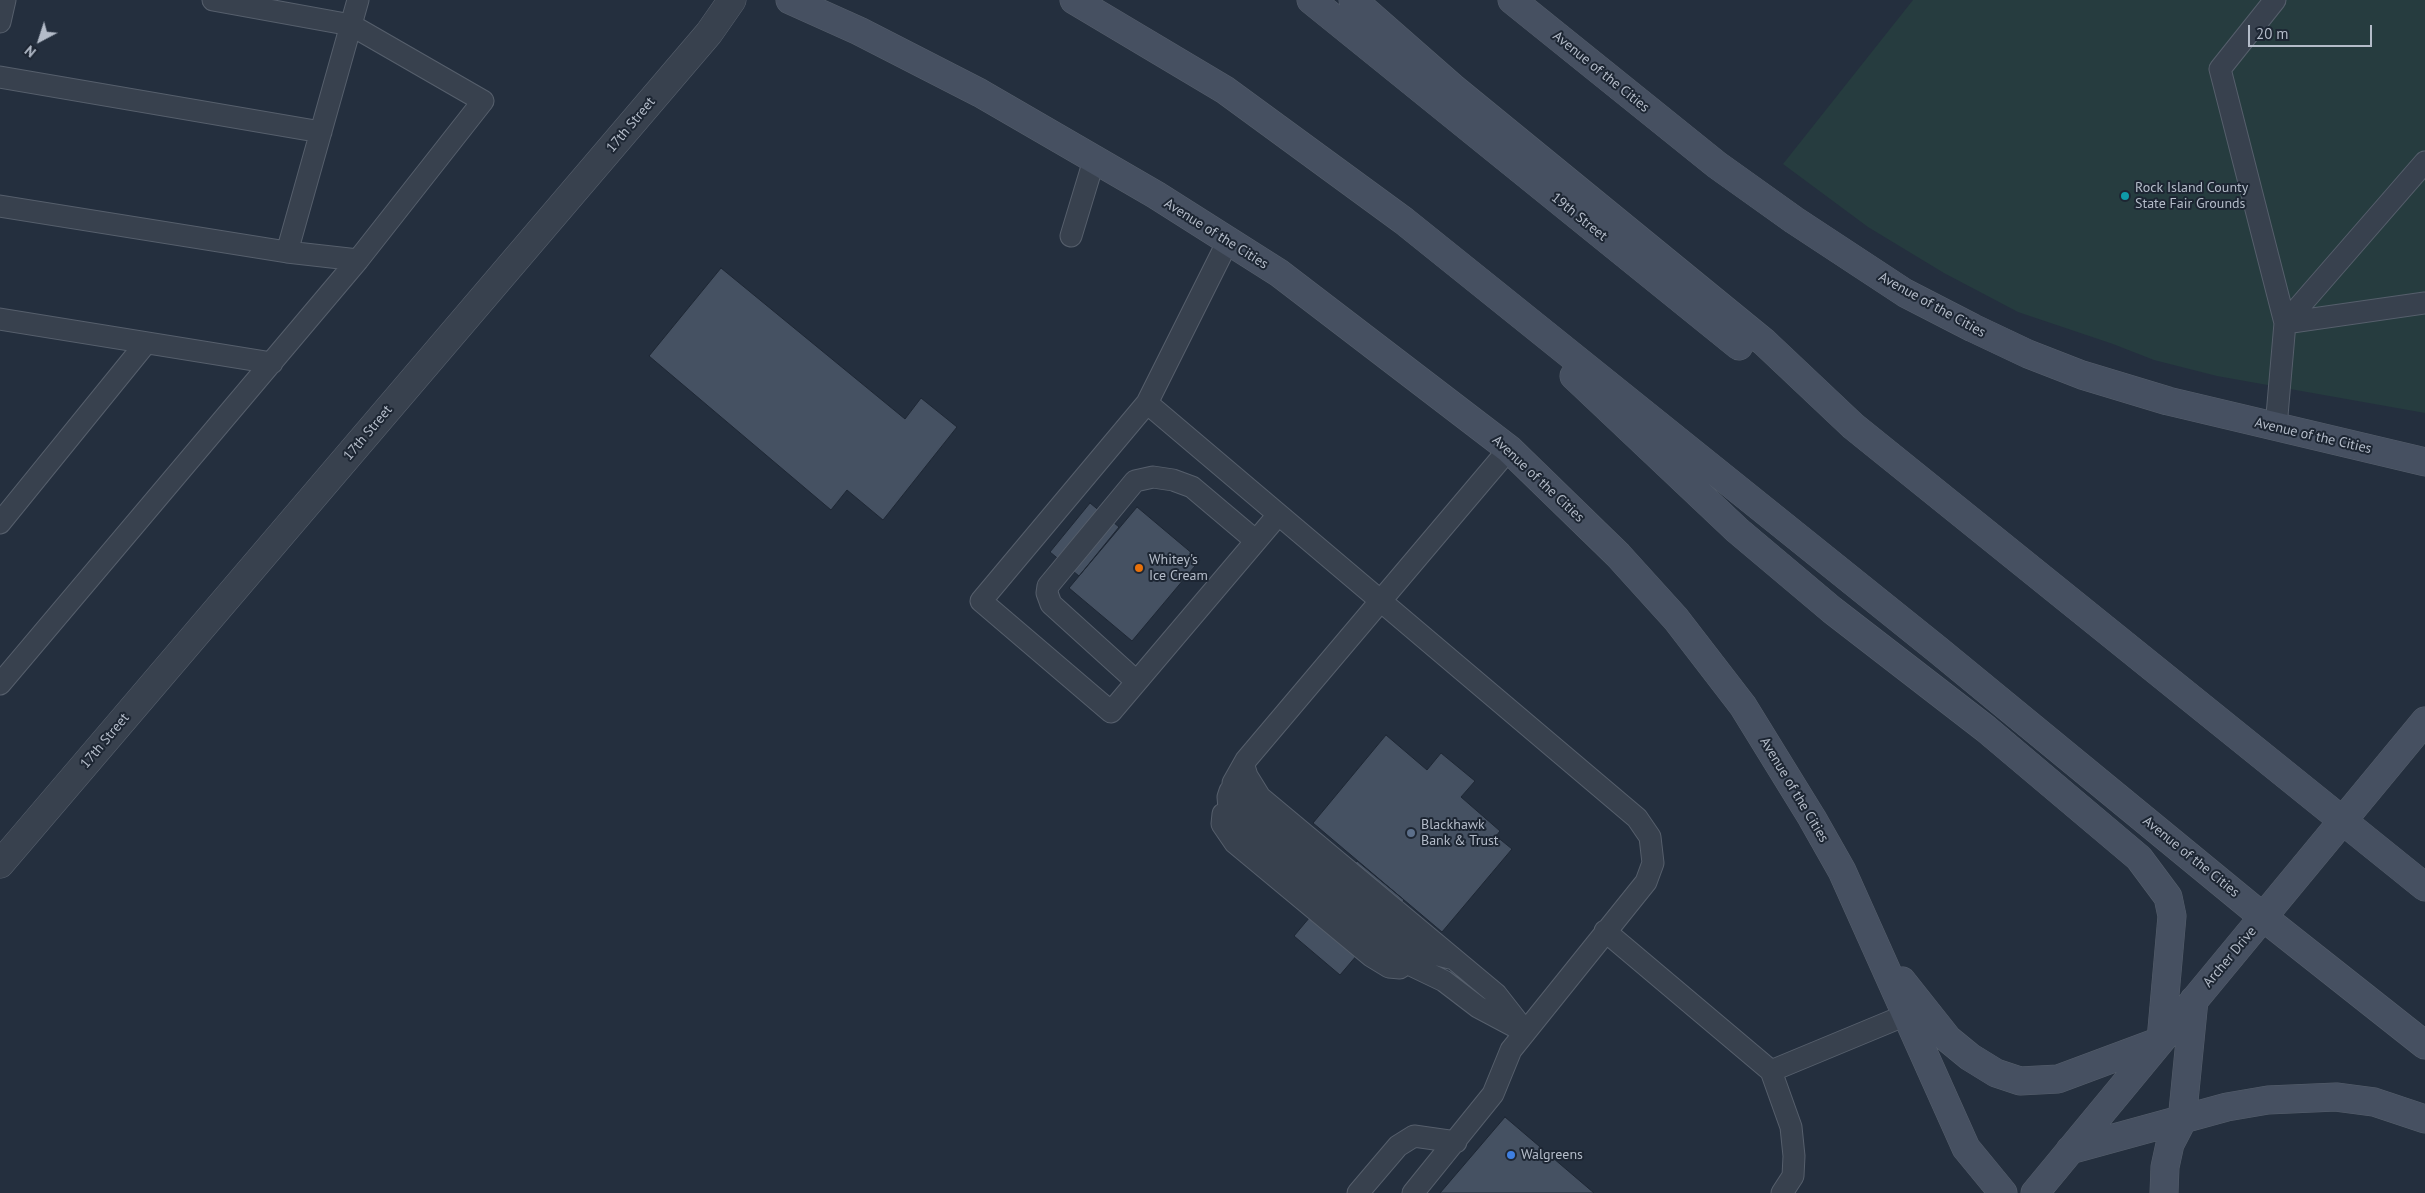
<!DOCTYPE html>
<html>
<head>
<meta charset="utf-8">
<style>
  body { margin:0 }
  #map { position:relative; width:2425px; height:1193px; overflow:hidden; background:#242f3e; font-family:"PT Sans",sans-serif }
  canvas { display:block }
  .north { position:absolute; left:15px; top:15px; width:50px; height:50px; -webkit-text-stroke:4px #1d2633; paint-order:stroke; rotate:220deg; font-size:14px; font-weight:700; line-height:20px; text-align:center; color:#b4bcc9 }
  .north::after { content:''; display:block; margin:auto; width:18px; height:22px; background:#b4bcc9; clip-path:polygon(50% 0,100% 100%,50% 72%,0 100%) }
  .scale { position:absolute; left:2248px; top:25px; width:124px; height:22px; box-sizing:border-box; border:2px solid #b4bcc9; border-top:0; padding-left:6px; font-size:15px; line-height:18px; white-space:nowrap; color:#b4bcc9; -webkit-text-stroke:4px #1d2633; paint-order:stroke }
</style>
</head>
<body>
<div id="map">
<canvas width="2425" height="1193"></canvas>
<div class="north">N</div>
<div class="scale">20 m</div>
</div>
<script>
const ctx = document.querySelector('canvas').getContext('2d');
ctx.lineJoin = 'round';
function fill(path, color) { ctx.fillStyle = color; ctx.fill(path, 'evenodd'); }
const shape = rows => new Path2D(rows.map(r => 'M' + r).join(''));
function strokePath(path, color, width, dash) { ctx.strokeStyle = color; ctx.lineWidth = width; ctx.lineCap = dash ? 'butt' : 'round'; ctx.setLineDash(dash || []); ctx.stroke(path); }
function write(font, color, halo, rows, align = 'center') {
  ctx.font = font + ' "PT Sans",sans-serif'; ctx.lineWidth = 4; ctx.setLineDash([]); ctx.textBaseline = 'middle'; ctx.strokeStyle = halo; ctx.fillStyle = color; for (const [text, x, y, turn = 0] of rows) {
    ctx.save(); ctx.translate(x, y); ctx.rotate((+turn || 0) * Math.PI / 180); ctx.textAlign = isNaN(turn) ? turn : align; if (halo) ctx.strokeText(text, 0, 0); ctx.fillText(text, 0, 0); ctx.restore();
  }
}
fill(shape([
  [1913,0,2425,0,2425,413,2217,376,2154,360,2113,344,2018,312,1944,273,1868,227,1783,164]
]), '#263c3f');
const building = shape([
  [721,268,905,419,921,398,957,427,883,520,847,490,831,510,649,356,721,268],
  [1090,503,1119,527,1079,576,1050,552,1090,503],
  [1137,507,1200,560,1132,641,1069,588,1137,507],
  [1386,735,1427,770,1441,753,1475,781,1461,797,1500,831,1496,836,1512,849,1442,932,1313,823,1386,735],
  [1357,861,1404,900,1340,975,1294,936,1357,861],
  [1505,1117,1594,1193,1440,1193,1505,1117]
]);
fill(building, '#455162');
strokePath(building, '#1f2835', 1);
const lane = shape([
  [2275,0,2220,69,2285,323,2276,427],
  [0,22,5,0],
  [0,77,321,132],
  [0,206,287,252,358,260],
  [1071,236,1094,160],
  [1228,241,1147,403,1637,818,1650,837,1653,863,1646,882,1511,1050,1493,1094,1413,1193],
  [287,252,358,0],
  [0,319,272,363],
  [2285,323,2425,162],
  [2285,323,2425,303],
  [1147,403,981,601,1111,712,1278,515],
  [0,523,146,343],
  [1136,681,1051,604,1047,593,1048,586,1135,481,1153,477,1173,480,1192,487,1256,541],
  [0,684,358,260,483,101,351,25,213,0],
  [1246,760,1244,766,1247,776,1260,797,1496,994,1521,1026],
  [1230,791,1228,797,1229,809,1249,836,1396,958,1444,981,1478,1007,1525,1032],
  [1223,814,1222,824,1235,843,1371,956,1389,967,1400,968],
  [1605,931,1771,1071],
  [1450,958,1415,949,1400,940,1246,808,1237,795,1233,783,1246,760,1509,449],
  [1358,1193,1398,1146,1414,1136,1456,1142],
  [1782,1193,1793,1176,1794,1156,1791,1127,1771,1071,1906,1015]
]);
const street = shape([
  [0,864,709,33,732,0]
]);
const secondary = shape([
  [790,0,859,31,980,93,1156,195,1279,273,1509,449,1618,555,1676,619,1743,706,1812,818,1842,871,1966,1148,2003,1193],
  [1074,0,1225,90,1404,221,1938,650,2263,917,2425,1045],
  [1311,0,1739,346],
  [1353,0,1452,87,1764,342,1853,426,2425,887],
  [1512,0,1717,165,1794,220,1905,293,1973,328,2028,354,2082,375,2168,401,2425,462],
  [1574,376,1737,530,1832,610,1986,729,2139,858,2168,897,2172,916,2161,1040],
  [1902,981,1948,1039,1970,1057,1996,1073,2020,1081,2058,1079,2160,1041],
  [2070,1150,2227,1107,2268,1100,2336,1097,2374,1102,2425,1119],
  [2035,1193,2425,721],
  [2164,1193,2165,1167,2170,1144,2182,1121,2194,1000]
]);
strokePath(lane, '#565f6c', 23);
strokePath(street, '#565f6c', 29);
strokePath(secondary, '#565f6c', 29);
strokePath(lane, '#38414e', 21);
strokePath(street, '#38414e', 28);
strokePath(secondary, '#465061', 28);
for (const [x, y, r, color] of [
  [2125,196,5,"#0f9aa8"],
  [1139,568,5,"#e8710a"],
  [1411,833,5,"#5c6f8a"],
  [1511,1155,5,"#3f7fe0"]
]) { const dot = new Path2D(); dot.arc(x, y, r, 0, 2 * Math.PI); ctx.fillStyle = color; ctx.fill(dot); strokePath(dot, '#1d2633', 2); }
write('14px', '#b4bcc9', '#1d2633', [
  ["Avenue of the Cities",1601,72,39],
  ["17th Street",631,125,-50],
  ["19th Street",1579,217,39],
  ["Avenue of the Cities",1216,234,32],
  ["Avenue of the Cities",1932,305,29],
  ["17th Street",368,433,-50],
  ["Avenue of the Cities",2313,436,13],
  ["Avenue of the Cities",1538,479,43],
  ["17th Street",105,741,-50],
  ["Avenue of the Cities",1794,790,59],
  ["Avenue of the Cities",2191,857,39],
  ["Archer Drive",2230,957,-50]
]);
write('14px', '#b4bcc9', '#1d2633', [
  ["Rock Island County",2135,188],
  ["State Fair Grounds",2135,204],
  ["Whitey's",1149,560],
  ["Ice Cream",1149,576],
  ["Blackhawk",1421,825],
  ["Bank & Trust",1421,841],
  ["Walgreens",1521,1155]
], 'left');
</script>
</body>
</html>
